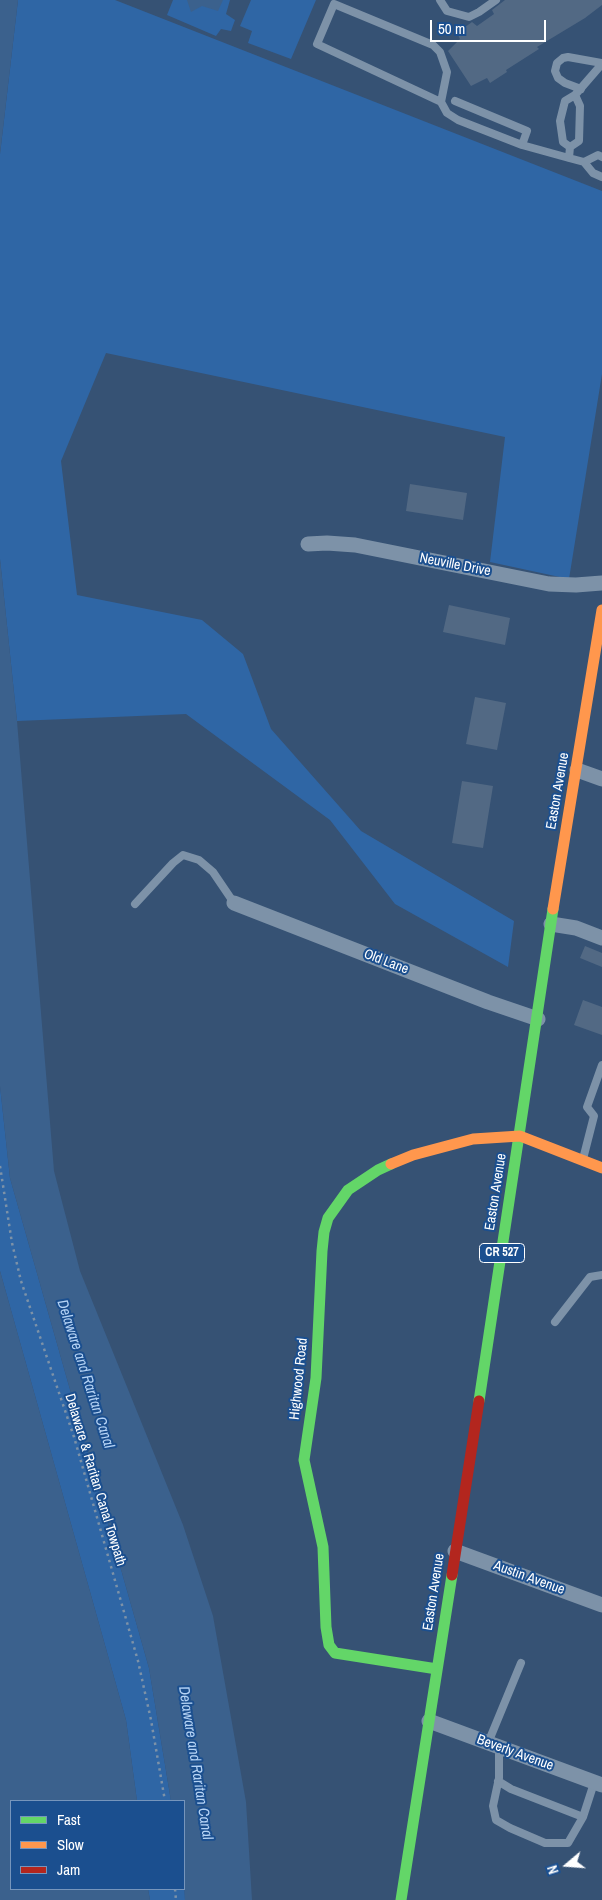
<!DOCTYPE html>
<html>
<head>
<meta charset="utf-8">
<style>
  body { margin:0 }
  #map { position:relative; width:602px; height:1900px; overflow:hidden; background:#365274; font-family:"Archivo Narrow",sans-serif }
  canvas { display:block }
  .legend { position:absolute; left:10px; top:1800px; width:175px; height:90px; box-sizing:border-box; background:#1b4f8f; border:1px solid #7695bc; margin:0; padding:6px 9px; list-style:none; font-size:15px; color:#fff }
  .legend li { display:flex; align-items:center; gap:10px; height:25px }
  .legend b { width:25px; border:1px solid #7695bc }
  .north { position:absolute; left:542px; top:1840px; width:50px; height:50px; -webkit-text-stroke:4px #1b4f8f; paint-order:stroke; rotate:252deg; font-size:14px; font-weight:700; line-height:20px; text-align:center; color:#fff }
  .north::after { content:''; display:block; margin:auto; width:18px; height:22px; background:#fff; clip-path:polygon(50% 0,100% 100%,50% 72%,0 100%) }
  .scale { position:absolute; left:430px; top:20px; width:116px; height:22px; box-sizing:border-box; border:2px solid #fff; border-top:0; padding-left:6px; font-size:15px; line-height:18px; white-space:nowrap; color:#fff; -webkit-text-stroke:4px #1b4f8f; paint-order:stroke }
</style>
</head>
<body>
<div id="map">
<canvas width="602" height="1900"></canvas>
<ul class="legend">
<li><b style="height:6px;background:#63d668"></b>Fast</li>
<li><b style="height:6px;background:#ff974d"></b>Slow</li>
<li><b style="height:6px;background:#b3261e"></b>Jam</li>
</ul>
<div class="north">N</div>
<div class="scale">50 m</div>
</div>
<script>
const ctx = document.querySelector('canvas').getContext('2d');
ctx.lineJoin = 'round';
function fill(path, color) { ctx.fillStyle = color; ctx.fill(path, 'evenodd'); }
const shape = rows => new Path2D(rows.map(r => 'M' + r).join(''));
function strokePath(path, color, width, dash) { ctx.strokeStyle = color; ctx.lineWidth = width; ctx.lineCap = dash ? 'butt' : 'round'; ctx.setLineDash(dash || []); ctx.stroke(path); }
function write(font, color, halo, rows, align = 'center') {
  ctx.font = font + ' "Archivo Narrow",sans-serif'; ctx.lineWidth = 4; ctx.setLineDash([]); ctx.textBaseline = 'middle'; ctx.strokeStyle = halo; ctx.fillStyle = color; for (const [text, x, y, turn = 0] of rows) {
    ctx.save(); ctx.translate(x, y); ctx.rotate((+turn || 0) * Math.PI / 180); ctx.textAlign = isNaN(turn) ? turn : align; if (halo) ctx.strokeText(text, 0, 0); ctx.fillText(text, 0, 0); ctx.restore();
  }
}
fill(shape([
  [18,0,115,0,602,191,602,374,569,579,490,562,505,437,106,353,61,461,77,595,202,620,243,654,271,729,361,831,514,921,508,967,395,904,330,820,186,714,17,721,0,559,0,154],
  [173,0,230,0,226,14,235,20,231,31,221,29,216,36,167,15],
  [251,0,316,0,291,59,248,43,252,31,240,26],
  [0,1086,10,1178,149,1668,171,1801,137,1801,126,1720,0,1271],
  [184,1878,185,1900,150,1900,148,1889,184,1889]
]), '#2f66a5');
fill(shape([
  [0,0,18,0,0,154],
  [187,0,223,0,218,11,202,6,191,12],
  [0,559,17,721,54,1171,80,1271,183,1525,213,1616,246,1802,252,1900,185,1900,184,1878,184,1801,171,1801,149,1668,10,1178,0,1086],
  [0,1271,126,1720,137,1801,11,1801,11,1889,148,1889,150,1900,0,1900]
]), '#3b618d');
fill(shape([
  [505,0,602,0,602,5,585,18,537,47,539,49,506,70,507,72,490,83,487,78,471,86,448,51,460,39,457,33,472,22,477,26,494,14,492,10],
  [410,484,467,493,463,520,406,511],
  [449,605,510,618,505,645,443,632],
  [475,697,506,703,497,750,466,744],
  [462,781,493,786,483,848,452,843],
  [585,946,602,953,602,967,580,958],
  [583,1000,602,1007,602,1035,574,1025]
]), '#526984');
strokePath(shape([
  [0,1166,12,1243,21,1281,74,1437,138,1661,151,1720,165,1801],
  [175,1889,176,1900]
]), '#7d92a8', 2.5, [2.5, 4]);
strokePath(shape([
  [440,0,447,11,469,17,479,12,496,0],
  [581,89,565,83,558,78,555,71,557,63,563,58,568,57,602,63],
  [575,95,580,106,579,141,570,147,569,158,584,162,593,173,602,177],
  [455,101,527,131,522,145],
  [441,102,447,72,440,52,433,45,334,4,317,44,441,102,447,113,458,120,522,145,569,158],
  [570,147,563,142,560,121,565,101,575,95,602,64],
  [584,162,598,155,602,157],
  [135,904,173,863,183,855,199,860,213,872,234,903],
  [583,1159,594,1116,587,1107,602,1065],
  [555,1322,590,1277,602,1275],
  [488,1743,521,1663],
  [499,1747,499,1778,493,1806,496,1820,510,1828,545,1843,568,1843,583,1817,594,1783],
  [498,1781,511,1789,583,1817]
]), '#7d92a8', 8);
strokePath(shape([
  [308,544,327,543,355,545,549,584,576,585,602,583],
  [577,770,602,779],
  [234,903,488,1002,538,1019],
  [551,924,576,928,602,938],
  [455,1551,602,1605],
  [429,1721,602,1785]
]), '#7d92a8', 15);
strokePath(shape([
  [391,1164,378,1170,348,1190,328,1218,324,1232,322,1251,316,1378,304,1460,323,1547,326,1627,329,1645,335,1653,437,1669],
  [479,1401,553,909],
  [401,1900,452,1575]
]), '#63d668', 11);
strokePath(shape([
  [553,909,602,610],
  [391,1164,413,1155,473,1139,520,1136,602,1168]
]), '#ff974d', 11);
strokePath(shape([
  [452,1575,479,1401]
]), '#b3261e', 11);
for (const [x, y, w] of [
  [502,1253,45]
]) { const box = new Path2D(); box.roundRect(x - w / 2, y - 9.5, w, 19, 4); ctx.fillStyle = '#1b4f8f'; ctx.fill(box); strokePath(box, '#fff', 1); }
write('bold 12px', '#fff', null, [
  ["CR 527",502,1253]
]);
write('14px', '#fff', '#1b4f8f', [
  ["Neuville Drive",455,565,11],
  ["Easton Avenue",558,791,-80],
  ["Old Lane",386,962,21],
  ["Easton Avenue",496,1192,-81],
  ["Highwood Road",299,1379,-84],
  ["Delaware & Raritan Canal Towpath",95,1480,73],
  ["Austin Avenue",529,1578,20],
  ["Easton Avenue",434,1592,-81],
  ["Beverly Avenue",515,1753,20]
]);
write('italic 15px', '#b5d3f5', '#1b4f8f', [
  ["Delaware and Raritan Canal",85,1374,72],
  ["Delaware and Raritan Canal",195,1763,81]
]);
</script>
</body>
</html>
